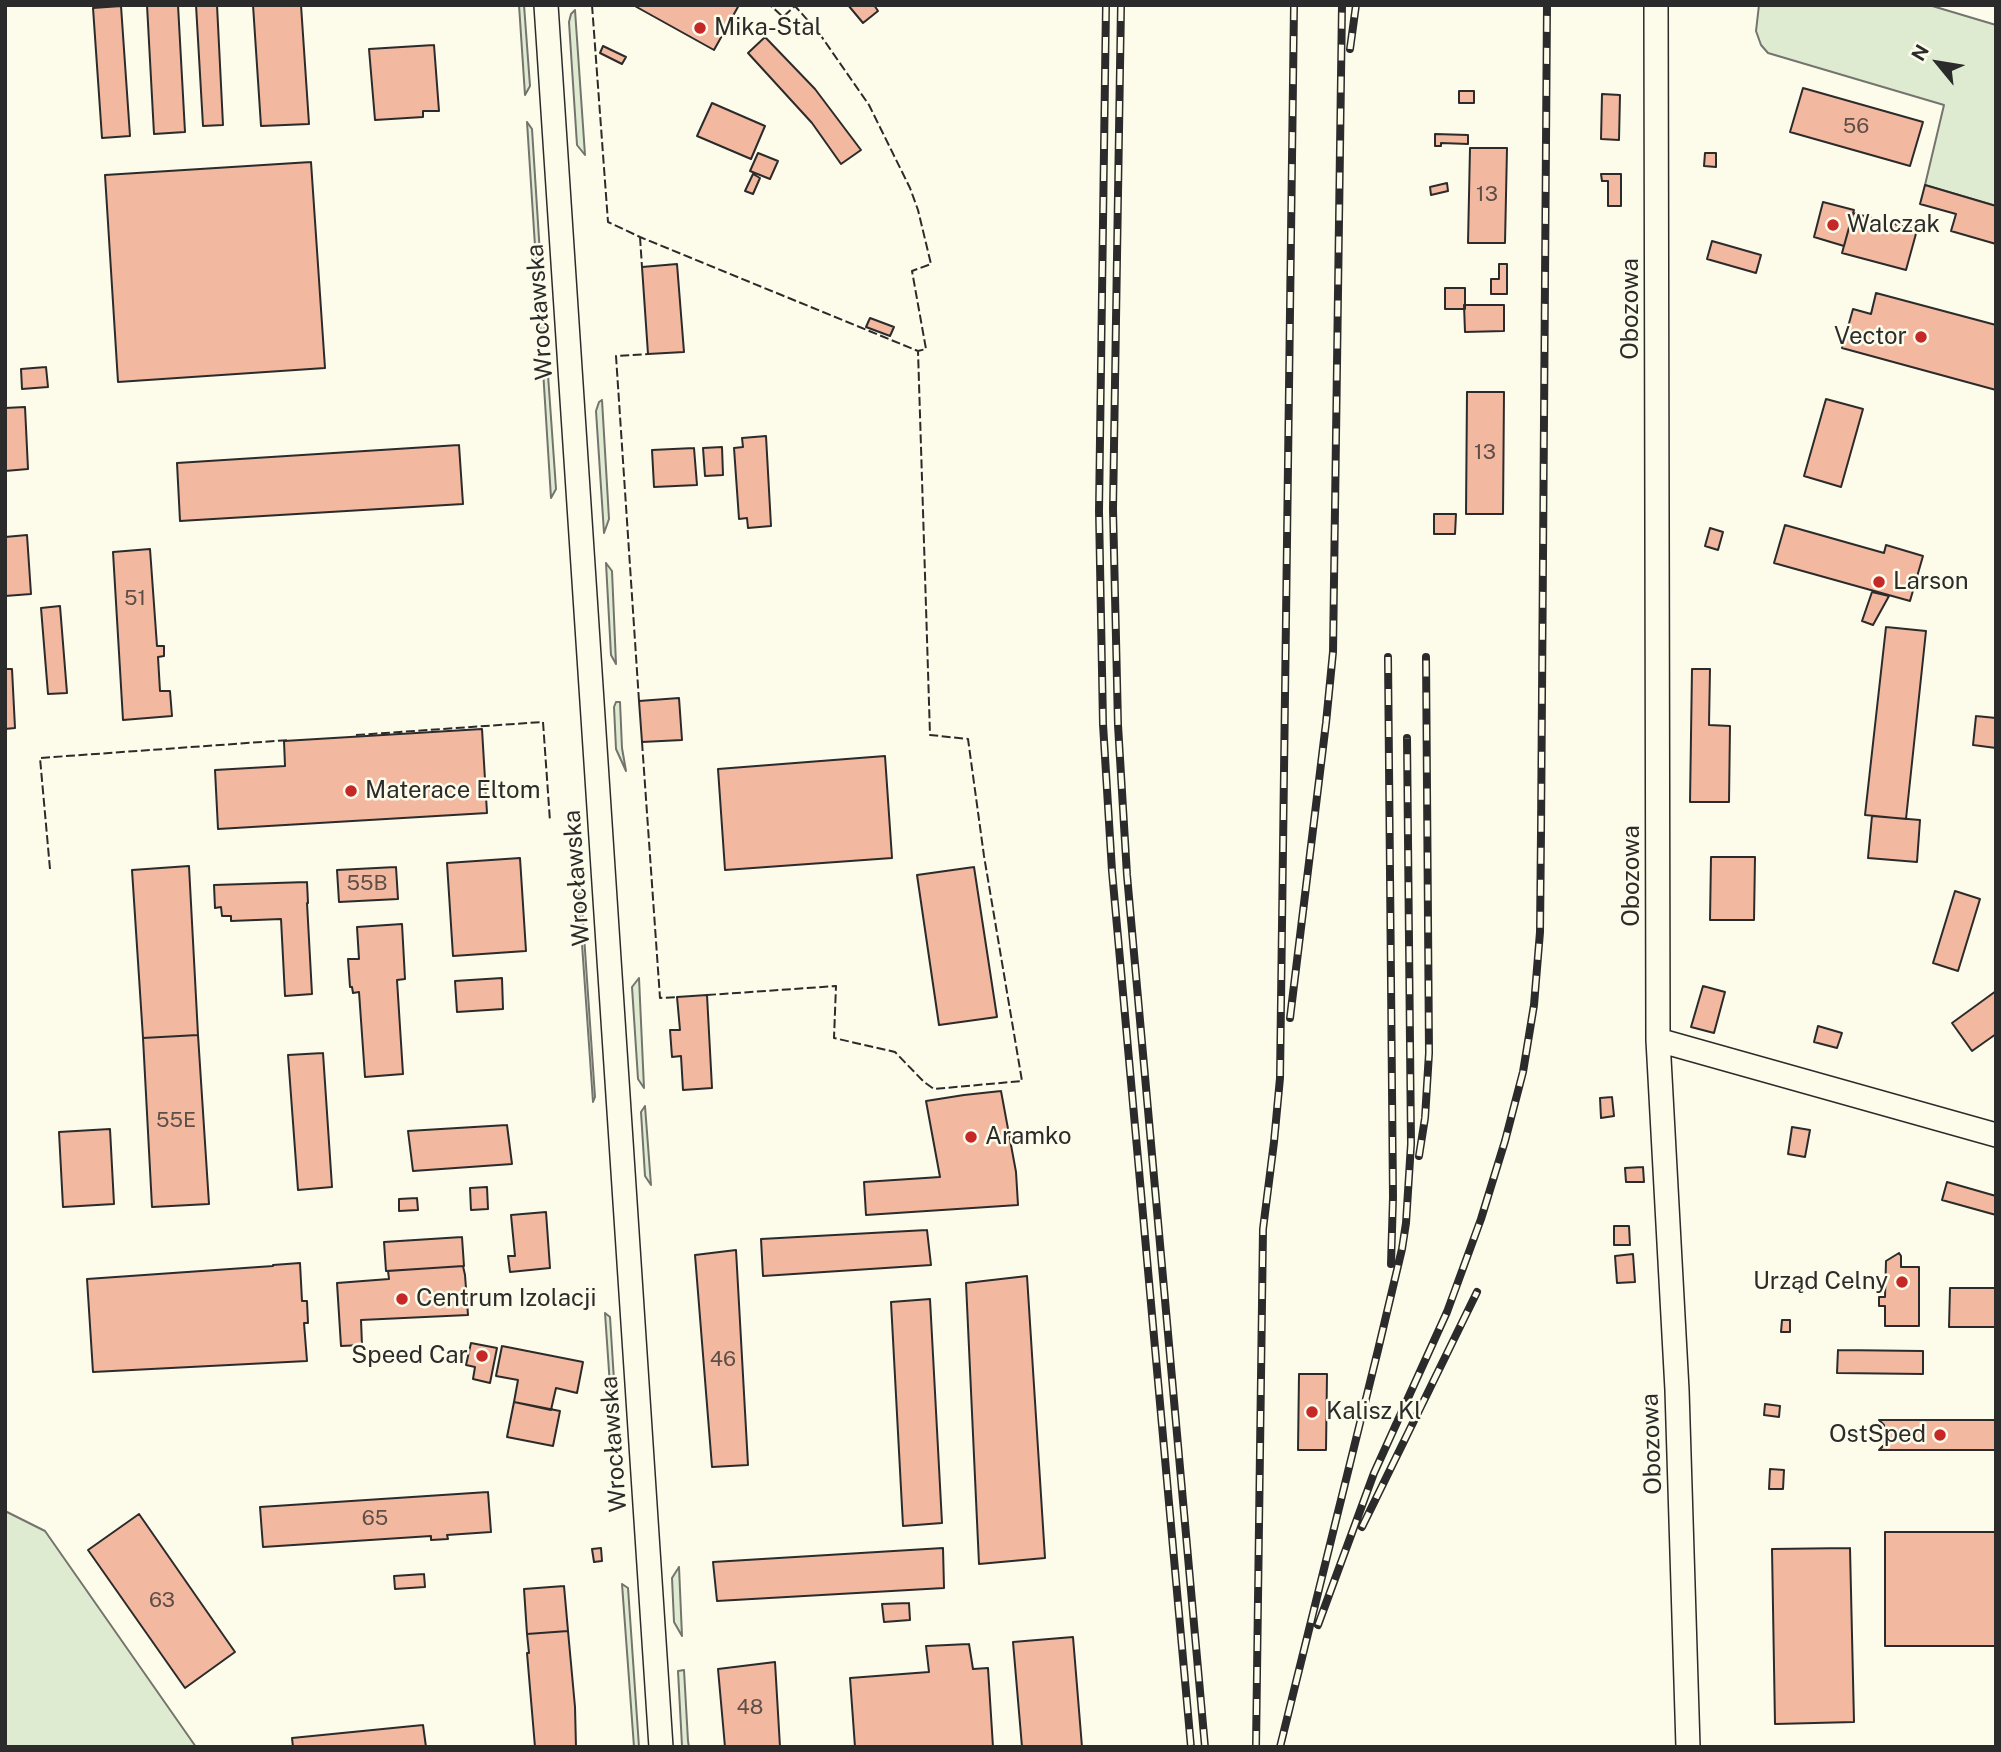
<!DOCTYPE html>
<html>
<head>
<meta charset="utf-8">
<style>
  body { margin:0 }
  #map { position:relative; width:2001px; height:1752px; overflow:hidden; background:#fdfbea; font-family:"Public Sans",sans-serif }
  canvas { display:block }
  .frame { position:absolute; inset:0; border:7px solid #2b2b2b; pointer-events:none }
  .north { position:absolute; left:1903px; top:28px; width:70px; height:70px; -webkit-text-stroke:5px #fdfbea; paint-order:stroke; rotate:300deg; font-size:19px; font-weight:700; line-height:28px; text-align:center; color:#2b2b2b }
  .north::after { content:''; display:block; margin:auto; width:24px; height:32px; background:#2b2b2b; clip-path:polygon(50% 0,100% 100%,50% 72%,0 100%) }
</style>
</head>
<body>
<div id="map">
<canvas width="2001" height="1752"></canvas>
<div class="frame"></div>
<div class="north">N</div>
</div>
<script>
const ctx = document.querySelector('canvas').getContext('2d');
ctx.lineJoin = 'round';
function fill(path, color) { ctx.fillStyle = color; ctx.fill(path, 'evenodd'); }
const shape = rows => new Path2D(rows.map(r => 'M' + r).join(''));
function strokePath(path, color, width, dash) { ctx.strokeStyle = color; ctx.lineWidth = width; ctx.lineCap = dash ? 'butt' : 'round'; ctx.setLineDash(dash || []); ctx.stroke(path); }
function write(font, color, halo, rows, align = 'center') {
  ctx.font = font + ' "Public Sans",sans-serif'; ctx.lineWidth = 5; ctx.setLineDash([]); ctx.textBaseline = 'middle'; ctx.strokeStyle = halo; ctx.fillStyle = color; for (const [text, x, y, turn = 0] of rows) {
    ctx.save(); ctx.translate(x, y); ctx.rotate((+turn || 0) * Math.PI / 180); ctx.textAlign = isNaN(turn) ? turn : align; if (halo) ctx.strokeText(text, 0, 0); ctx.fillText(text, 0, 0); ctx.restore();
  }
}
const green = shape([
  [519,5,524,5,530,86,525,95,519,5],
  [1759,5,1929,5,1996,25,1996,206,1925,185,1944,105,1768,53,1761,45,1756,31,1759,5],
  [575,10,585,155,577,145,569,22,571,14,575,10],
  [527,122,532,129,545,333,541,339,527,122],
  [543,370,548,375,556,489,551,498,543,370],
  [602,400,609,519,604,533,596,411,599,402,602,400],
  [606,563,612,571,616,664,611,655,606,563],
  [616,702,620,702,622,748,626,771,616,749,614,707,616,702],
  [576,858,579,862,595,1097,593,1102,576,858],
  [639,978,644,1088,638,1079,632,987,639,978],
  [645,1106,651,1185,645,1176,641,1112,645,1106],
  [605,1313,610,1317,616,1412,612,1415,605,1313],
  [5,1511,45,1531,196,1747,5,1747,5,1511],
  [679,1567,682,1636,674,1622,672,1578,679,1567],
  [622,1584,628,1588,639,1747,634,1747,622,1584],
  [684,1670,688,1741,689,1747,682,1746,678,1671,684,1670]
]);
fill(green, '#deebd1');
strokePath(green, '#74746e', 2);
const building = shape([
  [147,5,178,5,185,132,154,134,147,5],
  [196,5,217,5,223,125,203,126,196,5],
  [253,5,301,5,309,124,261,126,253,5],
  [633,5,739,5,714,50,633,5],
  [848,5,874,5,878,11,863,23,848,5],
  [121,6,130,136,102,138,93,8,121,6],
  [765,37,815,89,861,150,841,164,812,123,748,53,765,37],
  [434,45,439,111,423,111,423,117,375,120,369,49,434,45],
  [603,46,626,57,622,64,600,53,603,46],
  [1803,88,1923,122,1910,166,1790,132,1803,88],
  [1459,91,1474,91,1474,103,1459,103,1459,91],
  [1602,94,1620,95,1619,140,1601,139,1602,94],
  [712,103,765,126,751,159,697,136,712,103],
  [1435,134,1468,135,1468,144,1441,143,1441,146,1435,146,1435,134],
  [1470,148,1507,148,1505,243,1468,243,1470,148],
  [758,153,778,161,770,179,750,171,758,153],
  [1705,153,1716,153,1716,167,1704,166,1705,153],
  [311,162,325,368,118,382,105,175,311,162],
  [753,174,760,178,753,194,745,191,753,174],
  [1601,174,1621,174,1621,206,1608,206,1608,181,1602,181,1601,174],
  [1447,183,1448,191,1431,195,1430,187,1447,183],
  [1925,185,1996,206,1996,244,1951,231,1956,214,1920,204,1925,185],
  [1823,202,1854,210,1844,246,1814,237,1823,202],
  [1853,213,1917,230,1906,270,1842,253,1853,213],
  [1712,241,1761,255,1756,273,1707,259,1712,241],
  [677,264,684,352,648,354,642,267,677,264],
  [1499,264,1507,264,1507,294,1491,294,1491,279,1499,279,1499,264],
  [1445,288,1465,288,1465,309,1445,309,1445,288],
  [1876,293,1996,325,1996,390,1842,348,1853,309,1871,314,1876,293],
  [1464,305,1504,305,1504,331,1465,332,1464,305],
  [870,318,894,327,890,336,866,327,870,318],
  [46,367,48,387,22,389,21,369,46,367],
  [1467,392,1504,392,1503,514,1466,514,1467,392],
  [1826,399,1863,409,1841,487,1804,476,1826,399],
  [25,407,28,469,5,471,5,408,25,407],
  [766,436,771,526,748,528,747,518,739,519,734,448,743,447,742,438,766,436],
  [459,445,463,504,180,521,177,463,459,445],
  [722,447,723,475,705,476,703,448,722,447],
  [694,448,697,485,654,487,652,450,694,448],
  [1434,514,1456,514,1455,534,1434,534,1434,514],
  [1785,525,1884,553,1886,545,1923,556,1910,601,1774,563,1785,525],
  [1710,528,1723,532,1718,550,1705,546,1710,528],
  [27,535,31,594,5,596,5,537,27,535],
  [150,549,157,646,164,646,164,656,158,657,160,691,170,691,172,716,123,720,113,552,150,549],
  [1872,592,1889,596,1873,625,1862,621,1872,592],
  [60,606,67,693,48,694,41,608,60,606],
  [1886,627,1926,631,1906,819,1865,815,1886,627],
  [5,669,12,669,15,728,5,729,5,669],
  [1692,669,1710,669,1709,725,1730,726,1729,802,1690,802,1692,669],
  [679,698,682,740,642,742,639,701,679,698],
  [1976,716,1996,718,1996,748,1973,745,1976,716],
  [482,729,487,813,218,829,215,770,285,766,284,741,482,729],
  [885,756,892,858,725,870,718,769,885,756],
  [1872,816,1920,820,1917,862,1868,858,1872,816],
  [1711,857,1755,857,1754,920,1710,920,1711,857],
  [520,858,526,951,453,956,447,863,520,858],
  [189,866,198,1035,143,1038,132,870,189,866],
  [396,867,398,899,339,902,337,870,396,867],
  [974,867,997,1017,939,1025,917,875,974,867],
  [307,882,308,903,307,903,312,994,285,996,281,919,231,921,231,916,222,916,221,907,215,908,214,885,307,882],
  [1955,891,1980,899,1958,971,1933,963,1955,891],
  [402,924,405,979,397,980,403,1074,365,1077,359,992,353,993,352,987,350,987,348,959,359,959,357,927,402,924],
  [502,978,503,1009,457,1012,455,981,502,978],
  [1703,986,1725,992,1714,1033,1691,1027,1703,986],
  [1996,991,1996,1034,1972,1051,1952,1023,1996,991],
  [707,995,712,1088,683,1090,681,1056,672,1057,670,1030,680,1030,677,997,707,995],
  [1818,1026,1842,1033,1837,1048,1814,1042,1818,1026],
  [198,1035,209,1204,152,1207,143,1038,198,1035],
  [323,1053,332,1187,298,1190,288,1055,323,1053],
  [1001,1091,1016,1172,1018,1205,866,1215,864,1182,940,1177,926,1101,964,1095,1001,1091],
  [1612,1097,1614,1116,1601,1118,1600,1098,1612,1097],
  [507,1125,512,1164,413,1171,408,1131,507,1125],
  [1792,1127,1810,1130,1805,1157,1788,1154,1792,1127],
  [110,1129,114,1204,63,1207,59,1132,110,1129],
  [1643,1167,1644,1182,1626,1182,1625,1168,1643,1167],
  [1947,1182,1996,1196,1996,1215,1942,1200,1947,1182],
  [487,1187,488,1209,471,1210,470,1188,487,1187],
  [417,1198,418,1210,399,1211,399,1199,417,1198],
  [546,1212,550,1268,510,1272,508,1256,515,1256,511,1215,546,1212],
  [1614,1226,1629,1226,1630,1245,1614,1245,1614,1226],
  [927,1230,931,1265,763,1276,761,1239,927,1230],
  [462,1237,464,1266,386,1271,384,1242,462,1237],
  [736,1250,748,1465,712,1467,695,1255,736,1250],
  [1899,1253,1901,1256,1901,1267,1919,1267,1919,1326,1885,1326,1885,1306,1879,1306,1879,1297,1885,1297,1886,1261,1899,1253],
  [1633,1254,1635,1282,1617,1283,1615,1256,1633,1254],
  [300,1263,302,1301,307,1301,308,1323,304,1323,307,1361,93,1372,87,1279,273,1266,273,1265,300,1263],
  [463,1266,465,1275,468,1315,361,1320,362,1345,341,1346,337,1283,389,1279,388,1271,463,1266],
  [1027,1276,1045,1558,979,1564,966,1283,1027,1276],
  [1950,1288,1996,1288,1996,1327,1949,1327,1950,1288],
  [930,1299,942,1523,903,1526,891,1302,930,1299],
  [1782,1320,1790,1320,1790,1332,1781,1332,1782,1320],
  [471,1343,497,1348,490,1383,473,1379,475,1367,466,1365,471,1343],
  [502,1346,583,1362,577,1393,556,1388,551,1410,514,1402,518,1380,496,1376,502,1346],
  [1838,1350,1923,1351,1923,1374,1837,1373,1838,1350],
  [1299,1374,1327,1374,1326,1450,1298,1450,1299,1374],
  [514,1402,560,1411,553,1446,507,1437,514,1402],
  [1765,1404,1780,1406,1779,1417,1764,1415,1765,1404],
  [1879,1420,1996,1420,1996,1450,1879,1450,1884,1445,1884,1425,1879,1420],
  [1770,1469,1784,1470,1783,1489,1769,1489,1770,1469],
  [488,1492,491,1532,447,1535,448,1539,431,1540,431,1536,263,1547,260,1507,488,1492],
  [139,1514,235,1652,185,1688,88,1550,139,1514],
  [1885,1532,1996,1532,1996,1646,1885,1646,1885,1532],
  [601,1548,602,1561,594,1562,592,1549,601,1548],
  [943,1548,944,1588,717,1601,713,1562,943,1548],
  [1850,1548,1854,1722,1775,1724,1772,1549,1850,1548],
  [424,1574,425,1587,395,1589,394,1576,424,1574],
  [564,1586,568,1631,527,1634,524,1589,564,1586],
  [909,1603,910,1620,884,1622,882,1604,909,1603],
  [568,1631,575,1707,576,1747,535,1747,527,1653,529,1653,527,1634,568,1631],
  [1073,1637,1082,1747,1022,1747,1013,1642,1073,1637],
  [969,1644,973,1669,988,1668,993,1747,855,1747,850,1678,929,1672,926,1646,969,1644],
  [775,1662,780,1747,725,1747,718,1669,775,1662],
  [423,1725,426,1747,293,1747,292,1738,423,1725]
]);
fill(building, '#f2b8a0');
strokePath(building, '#2b2b2b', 2);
const minor = shape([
  [546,5,661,1747],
  [1656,5,1658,1040,1677,1390,1688,1747],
  [1658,1040,1996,1135]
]);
strokePath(minor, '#2b2b2b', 26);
strokePath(minor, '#fdfbea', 23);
const rail = shape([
  [1106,5,1099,511,1103,724,1112,871,1191,1747],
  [1121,5,1113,509,1118,725,1127,875,1205,1747],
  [1350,49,1356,5],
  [1388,657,1393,1197,1391,1264],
  [1290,1018,1326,723,1333,652,1342,5],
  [1419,1156,1425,1118,1429,1053,1426,657],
  [1362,1527,1477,1292],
  [1318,1625,1374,1473,1447,1312,1481,1219,1505,1141,1523,1072,1534,1005,1540,932,1541,832,1547,5],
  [1256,1747,1263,1229,1274,1142,1280,1078,1294,5],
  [1280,1747,1378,1350,1402,1249,1406,1223,1411,1144,1407,738]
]);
strokePath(rail, '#2b2b2b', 8);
strokePath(rail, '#fdfbea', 5, [16]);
strokePath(shape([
  [592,5,608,222,640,237,918,351,926,349,912,271,931,264,918,210,910,188,869,105,819,33,795,6,783,17,770,5],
  [640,237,642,267],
  [639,701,616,356,648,354],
  [356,735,543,722,550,821],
  [642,742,660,998,677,997],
  [50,869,40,758,289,740],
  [707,995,836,986,834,1038,895,1052,924,1082,934,1089,1022,1081,984,856,968,739,930,735,918,351]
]), '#2b2b2b', 2, [9, 3.5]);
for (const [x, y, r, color] of [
  [700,28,7,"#c62828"],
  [1833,225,7,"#c62828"],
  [1921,337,7,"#c62828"],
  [1879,582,7,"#c62828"],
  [351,791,7,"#c62828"],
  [971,1137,7,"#c62828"],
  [1902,1282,7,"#c62828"],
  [402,1299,7,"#c62828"],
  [482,1356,7,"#c62828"],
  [1312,1412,7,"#c62828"],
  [1940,1435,7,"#c62828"]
]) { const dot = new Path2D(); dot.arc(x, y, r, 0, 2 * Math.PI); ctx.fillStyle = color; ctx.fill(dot); strokePath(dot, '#fdfbea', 2.5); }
write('21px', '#5d4e48', null, [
  ["56",1856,127],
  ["13",1487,195],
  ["13",1485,453],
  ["51",135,599],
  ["55B",367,884],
  ["55E",176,1121],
  ["46",723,1360],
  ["65",375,1519],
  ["63",162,1601],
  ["48",750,1708]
]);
write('24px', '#2b2b2b', '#fdfbea', [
  ["Mika-Stal",714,28],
  ["Walczak",1847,225],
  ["Vector",1907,337,"right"],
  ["Larson",1893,582],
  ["Materace Eltom",365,791],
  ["Aramko",985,1137],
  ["Urząd Celny",1888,1282,"right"],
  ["Centrum Izolacji",416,1299],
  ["Speed Car",468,1356,"right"],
  ["Kalisz Kl",1326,1412],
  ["OstSped",1926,1435,"right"]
], 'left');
write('24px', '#2b2b2b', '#fdfbea', [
  ["Obozowa",1631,309,-90],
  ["Wrocławska",540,312,-94],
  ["Obozowa",1632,876,-90],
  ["Wrocławska",577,878,-94],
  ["Wrocławska",614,1444,-94],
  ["Obozowa",1652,1444,-92]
]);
</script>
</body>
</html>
